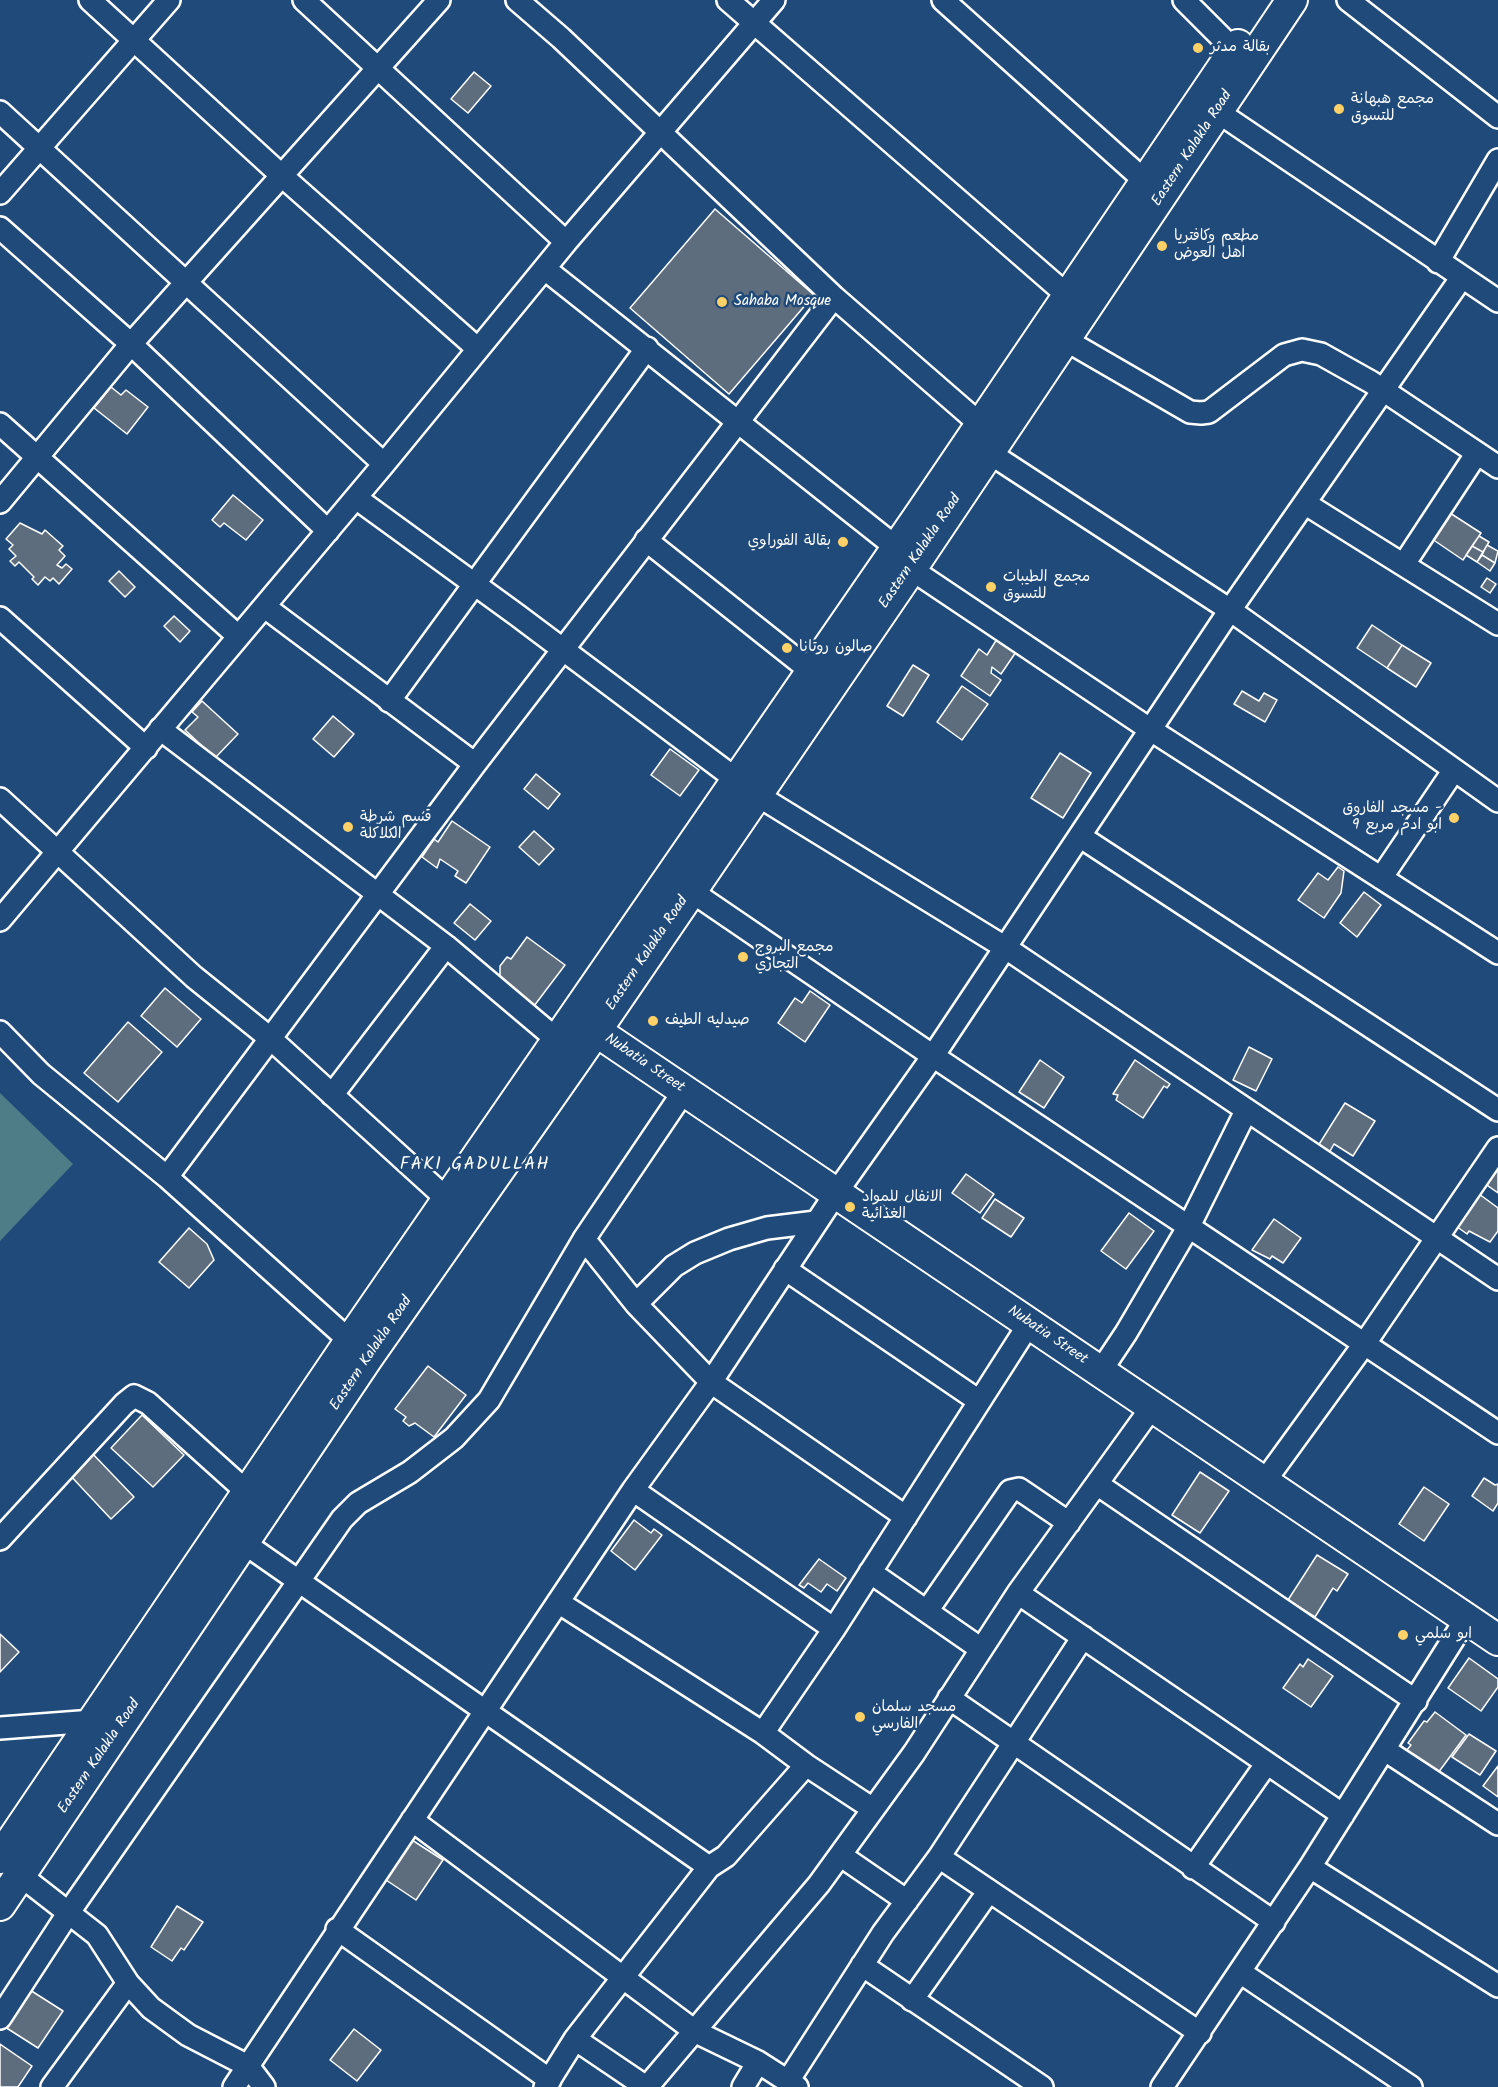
<!DOCTYPE html>
<html>
<head>
<meta charset="utf-8">
<style>
  body { margin:0 }
  canvas { display:block; background:#1f4a7a }
</style>
</head>
<body>
<canvas width="1498" height="2087"></canvas>
<script>
const ctx = document.querySelector('canvas').getContext('2d');
ctx.lineJoin = 'round';
function fill(path, color) { ctx.fillStyle = color; ctx.fill(path, 'evenodd'); }
const shape = rows => new Path2D(rows.map(r => 'M' + r).join(''));
function strokePath(path, color, width, dash) { ctx.strokeStyle = color; ctx.lineWidth = width; ctx.lineCap = dash ? 'butt' : 'round'; ctx.setLineDash(dash || []); ctx.stroke(path); }
function write(font, color, halo, rows, align = 'center') {
  ctx.font = font + ' Kalam,"Playpen Sans Arabic",sans-serif'; ctx.lineWidth = 5; ctx.setLineDash([]); ctx.textBaseline = 'middle'; ctx.strokeStyle = halo; ctx.fillStyle = color; for (const [text, x, y, turn = 0] of rows) {
    ctx.save(); ctx.translate(x, y); ctx.rotate((+turn || 0) * Math.PI / 180); ctx.textAlign = isNaN(turn) ? turn : align; if (halo) ctx.strokeText(text, 0, 0); ctx.fillText(text, 0, 0); ctx.restore();
  }
}
fill(shape([
  [0,1093,73,1164,0,1241]
]), '#4e7d88');
const building = shape([
  [474,72,491,86,468,113,451,99,474,72],
  [715,209,814,295,729,394,630,308,715,209],
  [111,387,121,395,126,390,148,407,127,434,94,408,111,387],
  [233,495,263,520,246,540,224,523,220,527,212,520,233,495],
  [1450,513,1481,533,1463,560,1432,539,1450,513],
  [20,523,42,534,45,530,63,546,59,550,65,556,57,565,62,568,66,564,72,569,59,584,53,578,50,581,45,577,38,585,32,579,34,577,19,562,15,566,10,561,16,556,9,549,13,545,6,539,20,523],
  [1479,536,1489,542,1483,552,1472,546,1479,536],
  [1487,545,1498,551,1495,563,1482,555,1487,545],
  [1472,546,1483,552,1477,562,1466,555,1472,546],
  [1482,555,1495,563,1490,571,1477,562,1482,555],
  [119,571,135,587,125,597,109,581,119,571],
  [1487,578,1496,584,1490,593,1481,587,1487,578],
  [174,616,190,631,180,642,164,626,174,616],
  [1372,625,1402,645,1387,668,1357,648,1372,625],
  [997,639,1016,652,1001,674,992,667,991,673,1001,680,990,696,961,676,979,649,987,655,997,639],
  [1402,645,1431,663,1416,687,1387,668,1402,645],
  [913,665,929,675,903,716,887,706,913,665],
  [962,686,988,704,962,740,937,722,962,686],
  [1242,691,1259,701,1264,693,1277,700,1265,722,1234,704,1242,691],
  [202,701,238,734,215,758,185,730,198,717,192,712,202,701],
  [333,716,354,734,334,757,313,739,333,716],
  [670,749,699,770,680,796,651,775,670,749],
  [1060,753,1091,773,1063,818,1031,798,1060,753],
  [536,774,560,794,548,809,524,789,536,774],
  [452,821,490,847,466,883,455,876,458,871,440,859,437,868,422,857,434,839,438,842,452,821],
  [534,831,554,849,539,865,519,847,534,831],
  [1338,867,1344,871,1341,893,1324,918,1298,900,1318,873,1328,880,1338,867],
  [1364,892,1381,905,1357,937,1340,923,1364,892],
  [470,904,491,921,475,940,454,923,470,904],
  [527,937,565,965,534,1006,500,981,500,966,507,957,511,959,527,937],
  [165,988,201,1019,177,1047,141,1016,165,988],
  [810,991,830,1005,805,1042,778,1023,795,998,802,1003,810,991],
  [128,1022,162,1052,118,1102,84,1073,128,1022],
  [1249,1047,1272,1059,1256,1091,1233,1080,1249,1047],
  [1040,1060,1064,1077,1044,1108,1019,1092,1040,1060],
  [1135,1060,1170,1084,1167,1088,1164,1086,1143,1118,1116,1100,1118,1095,1113,1094,1135,1060],
  [1345,1103,1375,1121,1353,1156,1334,1144,1329,1153,1318,1146,1345,1103],
  [1498,1157,1498,1193,1481,1181,1498,1157],
  [966,1174,994,1194,980,1213,952,1193,966,1174],
  [1479,1194,1498,1208,1498,1231,1490,1242,1469,1231,1467,1234,1456,1226,1479,1194],
  [995,1199,1024,1218,1011,1237,982,1218,995,1199],
  [1129,1213,1154,1231,1126,1269,1101,1251,1129,1213],
  [1274,1219,1301,1238,1283,1263,1272,1256,1270,1259,1252,1250,1274,1219],
  [189,1228,207,1244,214,1260,189,1288,159,1262,189,1228],
  [428,1366,466,1395,434,1437,415,1423,409,1426,403,1421,406,1417,395,1409,428,1366],
  [142,1415,184,1455,153,1487,111,1448,142,1415],
  [90,1451,134,1497,111,1519,67,1472,90,1451],
  [1200,1472,1229,1491,1200,1533,1172,1515,1200,1472],
  [1484,1478,1495,1485,1498,1484,1498,1503,1493,1511,1472,1496,1484,1478],
  [1424,1487,1449,1504,1424,1541,1399,1524,1424,1487],
  [634,1520,651,1533,654,1529,662,1535,635,1570,611,1551,634,1520],
  [1317,1555,1348,1574,1337,1591,1333,1588,1315,1617,1288,1600,1317,1555],
  [819,1559,846,1578,837,1591,827,1584,821,1592,808,1583,804,1588,799,1585,819,1559],
  [0,1634,19,1652,0,1672,0,1634],
  [1469,1658,1498,1679,1498,1687,1481,1711,1448,1688,1469,1658],
  [1308,1659,1333,1676,1311,1707,1283,1688,1300,1664,1303,1667,1308,1659],
  [1435,1712,1466,1735,1438,1773,1406,1751,1411,1745,1408,1743,1424,1721,1427,1722,1435,1712],
  [1469,1734,1496,1751,1480,1775,1452,1757,1469,1734],
  [1498,1766,1498,1797,1483,1786,1498,1766],
  [412,1840,443,1860,416,1900,386,1880,412,1840],
  [177,1906,203,1922,184,1950,181,1948,172,1961,151,1947,177,1906],
  [30,1990,63,2011,38,2048,5,2027,30,1990],
  [354,2029,381,2050,357,2081,330,2060,354,2029],
  [0,2044,32,2066,18,2087,0,2087,0,2044]
]);
fill(building, '#5e6d7e');
strokePath(building, '#fff', 1.5);
const street = shape([
  [90,0,281,175,478,349],
  [304,0,566,242],
  [517,0,561,38,834,297,980,424],
  [728,0,1067,295],
  [943,0,1145,181],
  [1184,0,1243,59],
  [1348,0,1498,117],
  [0,112,384,464],
  [1218,112,1498,301],
  [0,193,169,0],
  [0,228,131,344,328,531],
  [1438,262,1498,160],
  [545,269,897,548],
  [1064,339,1190,412,1201,413,1209,412,1284,355,1302,350,1321,354,1371,382,1498,467],
  [0,424,238,636],
  [988,452,1230,610,1498,801],
  [356,498,517,615,737,780],
  [0,502,131,344,439,0],
  [1306,504,1498,624],
  [646,540,811,671],
  [1404,564,1477,453],
  [911,569,1151,730,1498,953],
  [265,607,475,764],
  [0,618,146,748],
  [389,701,647,348],
  [160,729,446,946,568,1049],
  [757,795,1006,948,1498,1279],
  [0,799,194,977,271,1039,448,1200],
  [1081,837,1498,1110],
  [1381,878,1454,770],
  [691,891,933,1056,1498,1433],
  [0,920,384,464,566,242,774,0],
  [0,1032,41,1074,167,1177,350,1341],
  [332,1095,446,946],
  [167,1177,475,764,834,297],
  [584,1239,636,1304,711,1382,906,1517],
  [785,1269,979,1401],
  [636,1304,674,1266,695,1253,729,1239,767,1228,816,1222],
  [1100,1372,1126,1333,1189,1226,1246,1111],
  [1264,1482,1365,1343,1498,1148],
  [1097,1484,1416,1701],
  [633,1490,834,1629],
  [0,1539,124,1404,134,1396,148,1403,247,1492],
  [244,1543,709,1867],
  [870,1572,981,1649],
  [1018,1593,1343,1815],
  [558,1602,763,1733,806,1765,873,1809],
  [927,1611,1010,1491,1019,1489,1069,1523],
  [949,1698,1274,1922],
  [0,1728,93,1721],
  [763,1733,834,1629,1029,1324],
  [1385,1750,1498,1824],
  [412,1820,696,2032,758,2062,797,2087],
  [840,1855,907,1901],
  [939,1857,1200,2033],
  [1310,1867,1498,1986],
  [1193,1868,1267,1763],
  [20,1875,97,1935,128,1983,151,2008,188,2035,248,2066,264,2087],
  [337,1929,550,2080],
  [862,1965,1042,2087],
  [1240,1972,1411,2087],
  [912,2000,989,1891],
  [0,2018,69,1912,342,1519,358,1503,410,1472,454,1438,489,1400,584,1239,684,1091],
  [575,2039,646,2087],
  [788,2081,883,1933,939,1857,1083,1637],
  [52,2087,128,1983],
  [234,2087,633,1490,711,1382,836,1193,933,1056,1230,610,1462,277],
  [545,2087,575,2039,709,1867,726,1856,806,1765],
  [647,2087,819,1884,914,1753,1018,1593,1152,1407],
  [743,2087,758,2062],
  [1162,2087,1310,1867,1466,1619]
]);
const secondary = shape([
  [578,1019,1498,1640],
  [0,1858,350,1341,921,513,1238,45],
  [0,1905,368,1357,578,1057,911,569,1292,0]
]);
strokePath(street, '#fff', 26);
strokePath(secondary, '#fff', 34);
strokePath(street, '#1f4a7a', 21);
strokePath(secondary, '#1f4a7a', 30);
for (const [x, y, r, color] of [
  [1198,48,6,"#ffd166"],
  [1339,109,6,"#ffd166"],
  [1162,246,6,"#ffd166"],
  [722,302,6,"#ffd166"],
  [843,542,6,"#ffd166"],
  [991,587,6,"#ffd166"],
  [787,648,6,"#ffd166"],
  [1454,818,6,"#ffd166"],
  [348,827,6,"#ffd166"],
  [743,957,6,"#ffd166"],
  [653,1021,6,"#ffd166"],
  [850,1207,6,"#ffd166"],
  [1403,1635,6,"#ffd166"],
  [860,1717,6,"#ffd166"]
]) { const dot = new Path2D(); dot.arc(x, y, r, 0, 2 * Math.PI); ctx.fillStyle = color; ctx.fill(dot); strokePath(dot, '#1f4a7a', 2); }
write('15px', '#fff', '#1f4a7a', [
  ["بقالة مدثر",1210,48],
  ["مجمع هبهانة",1351,100],
  ["للتسوق",1351,117],
  ["مطعم وكافتريا",1174,237],
  ["اهل العوض",1174,254],
  ["Sahaba Mosque",734,302],
  ["بقالة الفوراوي",831,542,"right"],
  ["مجمع الطيبات",1003,578],
  ["للتسوق",1003,595],
  ["صالون روتانا",799,648],
  ["مسجد الفاروق -",1442,809,"right"],
  ["ابو ادم مربع 9",1442,826,"right"],
  ["قسم شرطة",360,818],
  ["الكلاكلة",360,835],
  ["مجمع البروج",755,948],
  ["التجاري",755,965],
  ["صيدليه الطيف",665,1021],
  ["الانفال للمواد",862,1198],
  ["الغذائية",862,1215],
  ["ابو سلمي",1415,1635],
  ["مسجد سلمان",872,1708],
  ["الفارسي",872,1725]
], 'left');
write('15px', '#fff', '#1f4a7a', [
  ["Eastern Kalakla Road",1193,149,-57],
  ["Eastern Kalakla Road",921,552,-56],
  ["Eastern Kalakla Road",648,954,-56],
  ["Nubatia Street",644,1064,34],
  ["Nubatia Street",1047,1336,34],
  ["Eastern Kalakla Road",372,1354,-56],
  ["Eastern Kalakla Road",100,1757,-56]
]);
ctx.letterSpacing = '1.5px';
write('18px', '#fff', '#1f4a7a', [
  ["FAKI GADULLAH",475,1166]
]);
ctx.letterSpacing = '0px';
</script>
</body>
</html>
